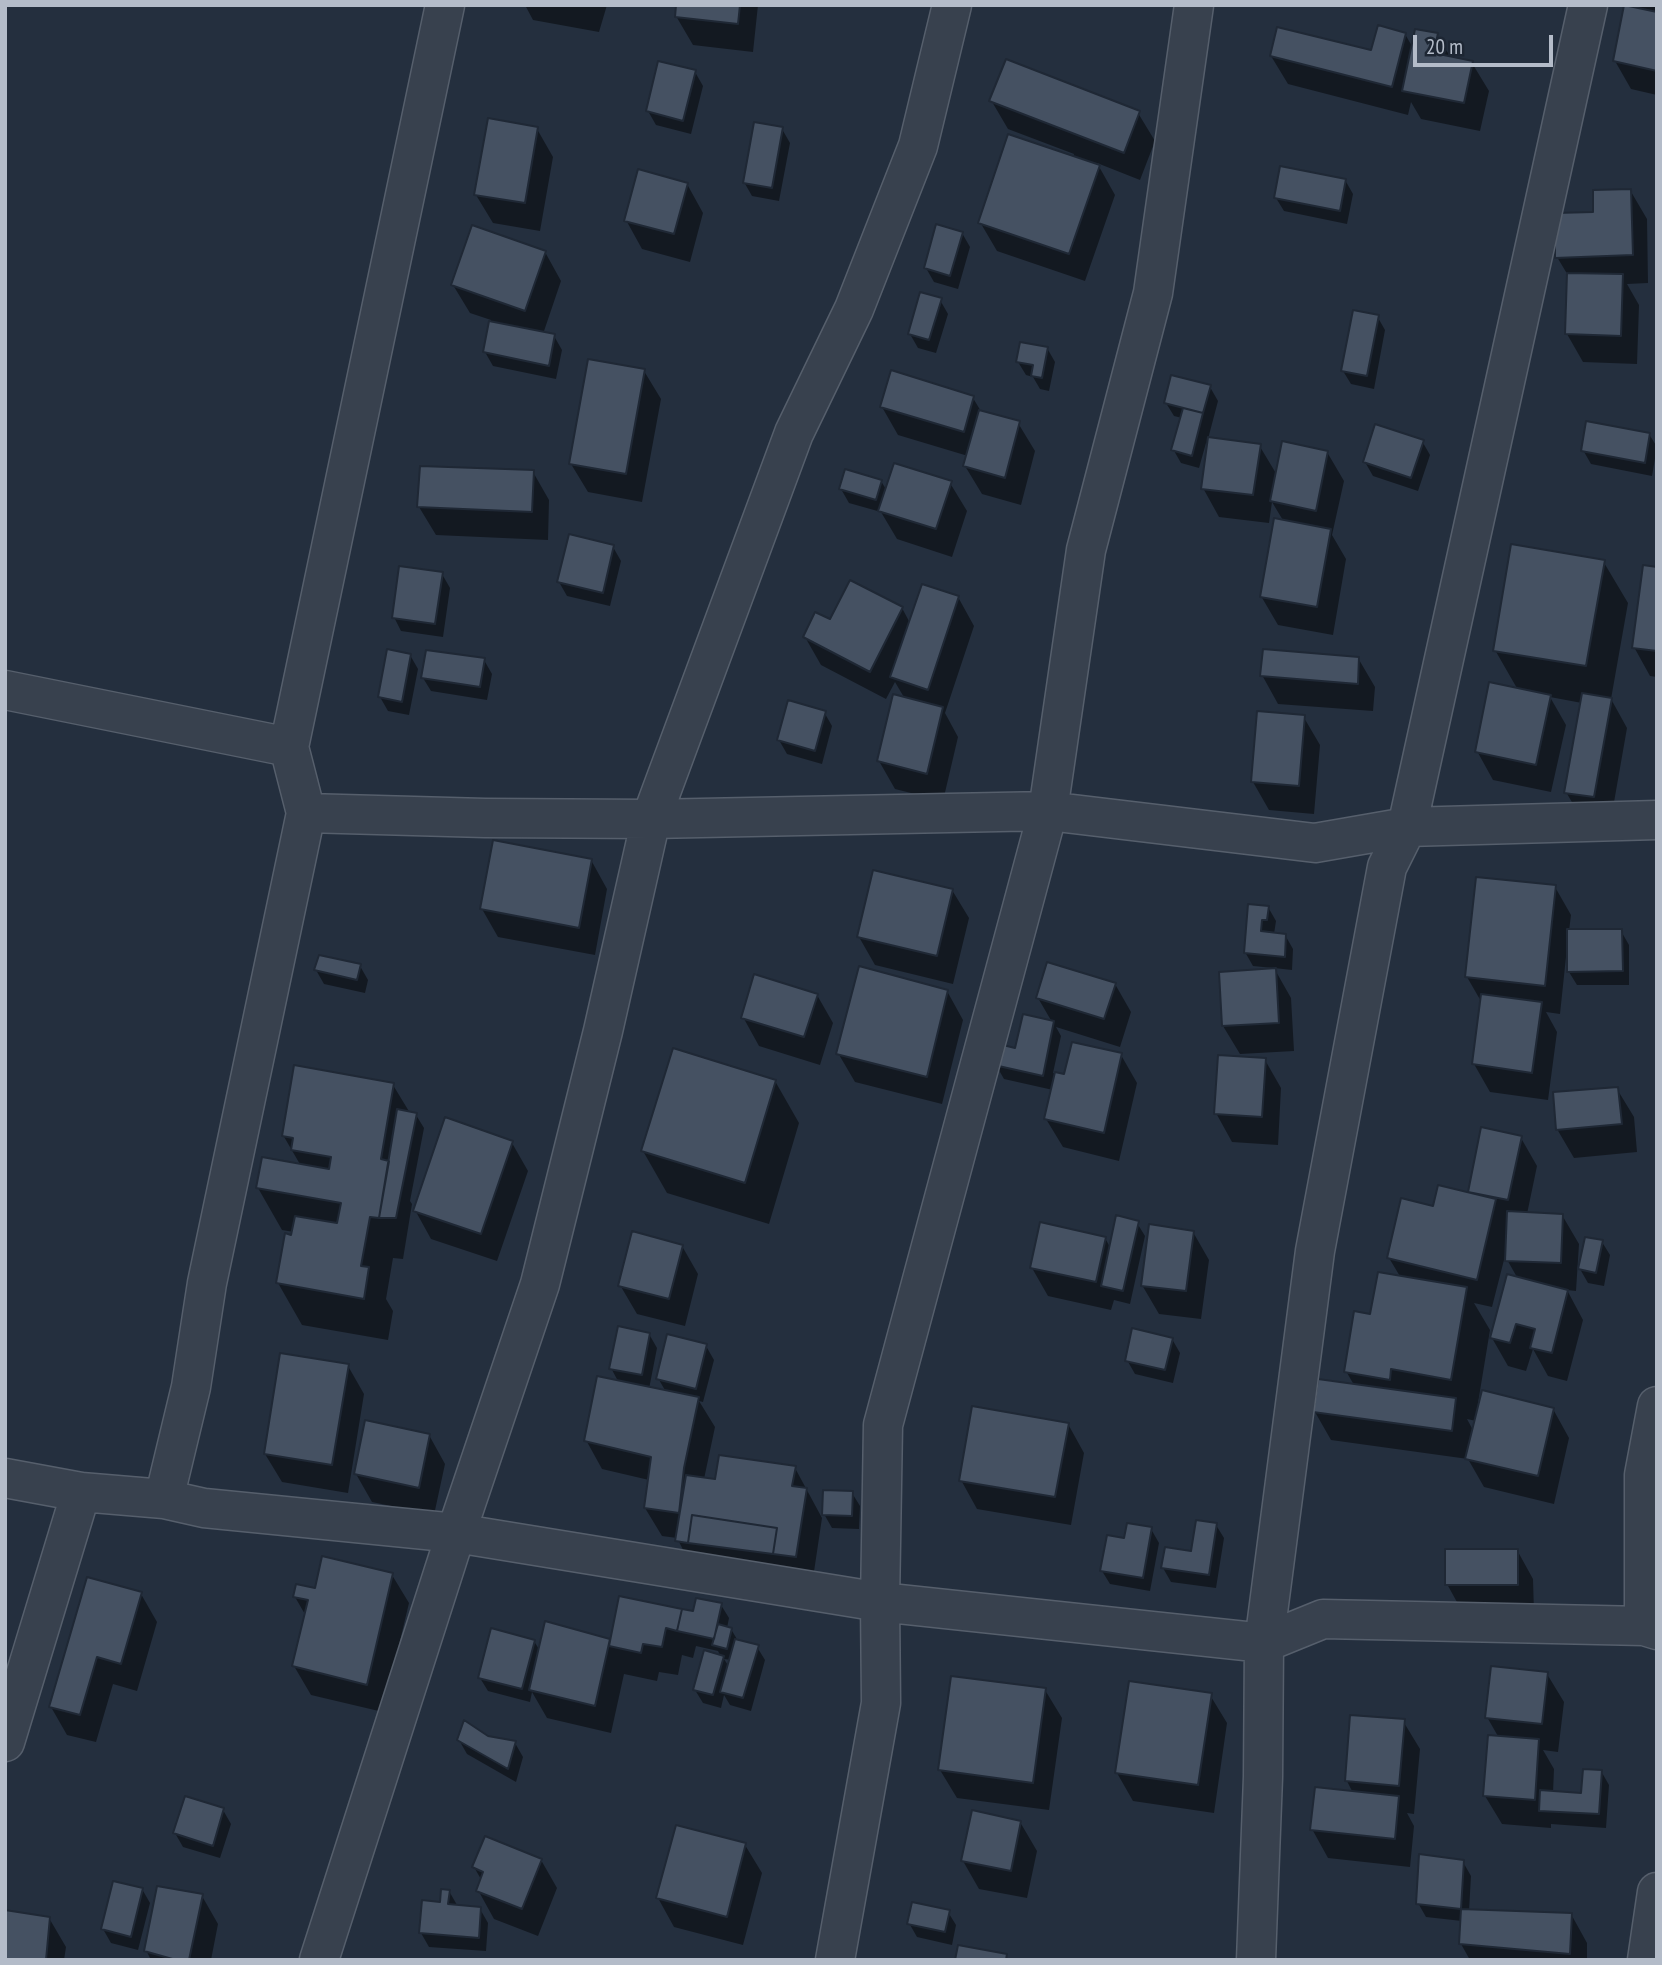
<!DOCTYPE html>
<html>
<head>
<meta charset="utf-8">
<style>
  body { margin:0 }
  #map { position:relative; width:1662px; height:1965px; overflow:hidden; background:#242f3e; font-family:"PT Sans Narrow",sans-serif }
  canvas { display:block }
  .frame { position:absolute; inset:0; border:7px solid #b4bcc9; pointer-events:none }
  .scale { position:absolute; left:1413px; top:35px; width:140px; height:32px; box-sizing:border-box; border:4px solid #b4bcc9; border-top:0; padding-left:9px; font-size:21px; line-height:24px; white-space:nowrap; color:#b4bcc9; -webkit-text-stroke:5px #1d2633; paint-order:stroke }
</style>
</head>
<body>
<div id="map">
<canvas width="1662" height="1965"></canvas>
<div class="frame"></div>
<div class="scale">20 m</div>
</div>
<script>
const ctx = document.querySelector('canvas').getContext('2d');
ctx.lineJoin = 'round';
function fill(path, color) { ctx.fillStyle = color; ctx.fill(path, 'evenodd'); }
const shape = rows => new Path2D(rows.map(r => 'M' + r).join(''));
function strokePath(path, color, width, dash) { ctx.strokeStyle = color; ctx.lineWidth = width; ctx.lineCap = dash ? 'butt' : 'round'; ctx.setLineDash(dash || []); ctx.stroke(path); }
fill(shape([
  [525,5,607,5,599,32,533,20],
  [678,5,758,5,753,52,693,45,676,16],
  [1637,5,1657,5,1657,95,1631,89,1615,61,1640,10],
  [1405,34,1413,48,1437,35,1451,58,1472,63,1489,91,1480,131,1421,119,1411,102,1408,115,1288,84,1271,56,1372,52],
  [695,72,703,86,691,134,656,125,648,111],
  [991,100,1138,113,1155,141,1140,180,1097,163,1115,195,1085,281,997,251,980,222,1073,157,1074,154,1008,129],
  [537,129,553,157,540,231,493,223,476,195],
  [782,129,790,143,779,201,752,196,744,182],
  [1345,180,1353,194,1347,224,1284,211,1276,198],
  [687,184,703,213,690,262,642,249,626,220],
  [1630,190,1647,219,1648,283,1627,284,1639,305,1637,364,1583,362,1567,334,1569,277,1557,257,1595,214],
  [962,233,970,247,958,289,934,282,926,268],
  [545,252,561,281,543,334,554,336,562,350,556,379,493,366,485,352,491,320,470,313,453,285],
  [940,300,948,314,936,353,918,348,910,334],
  [1377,316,1385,330,1374,389,1351,384,1343,371],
  [1047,348,1055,362,1049,391,1040,389,1033,377,1026,375,1018,362],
  [644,371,661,399,642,502,588,492,571,464],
  [1210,387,1218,401,1208,439,1259,445,1277,475,1327,452,1344,481,1332,535,1346,559,1333,635,1278,625,1261,596,1284,522,1272,502,1269,523,1219,517,1203,488,1209,443,1206,443,1199,468,1181,463,1173,449,1182,418,1174,416,1166,403],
  [973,398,982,413,1018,423,1035,451,1021,505,982,494,965,466,968,456,898,435,882,407],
  [1649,434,1657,447,1652,476,1591,464,1583,450],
  [1422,441,1430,455,1418,491,1373,476,1365,462],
  [533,472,549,500,548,540,436,535,419,507],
  [881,481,887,491,950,483,967,511,952,557,897,539,881,512,849,503,841,489],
  [613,547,621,561,610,606,567,596,559,582],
  [1603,561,1628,603,1611,699,1627,728,1610,825,1583,821,1566,792,1582,703,1550,697,1566,725,1551,792,1493,780,1477,751,1518,690,1495,650],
  [1657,568,1657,677,1650,676,1634,647],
  [442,574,450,588,443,637,401,631,394,617],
  [958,597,974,626,945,713,958,737,943,801,895,789,879,761,905,699,895,682,886,699,821,665,805,637,831,622,902,608,910,623],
  [410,655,418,669,409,715,388,711,380,697],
  [1358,658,1375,687,1373,711,1278,704,1262,675],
  [484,660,492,674,487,700,431,691,423,678],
  [824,712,832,726,822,764,787,754,779,740],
  [1303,716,1320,745,1314,814,1269,810,1253,782],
  [591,860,607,889,595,955,498,937,482,909],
  [1555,887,1571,915,1569,931,1621,931,1629,945,1629,985,1577,985,1569,972,1569,957,1566,957,1560,1014,1546,1012,1557,1032,1548,1100,1490,1092,1474,1064,1482,1003,1467,977],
  [952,890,969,918,953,984,875,965,859,937],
  [1268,907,1276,921,1274,934,1285,935,1293,949,1292,970,1274,968,1291,998,1294,1051,1240,1054,1223,1026,1273,970,1273,968,1253,966,1245,952],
  [360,966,368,980,365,993,324,984,316,970],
  [1115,984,1131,1012,1120,1047,1056,1027,1061,1036,1053,1073,1066,1076,1121,1055,1137,1083,1119,1161,1063,1147,1046,1119,1053,1090,1004,1079,996,1065,1052,1022,1038,998],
  [947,991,963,1020,942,1104,855,1082,838,1053],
  [817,995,833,1023,820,1065,759,1046,743,1017],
  [1265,1060,1281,1088,1278,1145,1232,1142,1216,1113],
  [775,1081,799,1123,769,1224,667,1193,643,1151],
  [393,1085,410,1113,416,1115,424,1128,410,1201,412,1204,403,1259,393,1258,386,1299,393,1311,388,1340,302,1325,278,1283,294,1232,282,1230,258,1188,301,1166,283,1135],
  [1617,1089,1634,1117,1637,1152,1574,1158,1557,1129],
  [1483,1130,1521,1138,1537,1166,1527,1214,1562,1215,1579,1244,1576,1291,1567,1290,1583,1320,1567,1381,1548,1376,1533,1349,1526,1371,1508,1366,1492,1338,1518,1279,1505,1256,1492,1307,1474,1303,1490,1330,1478,1403,1553,1409,1569,1438,1554,1504,1484,1487,1468,1459,1331,1440,1315,1412,1354,1385,1346,1371,1372,1316,1401,1278,1389,1258,1435,1208,1469,1194],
  [1467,1419,1476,1421,1474,1432],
  [512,1143,528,1171,497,1261,431,1239,415,1210],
  [1137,1223,1145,1236,1130,1304,1114,1300,1111,1310,1048,1296,1032,1268,1105,1238,1111,1249],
  [1193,1232,1209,1260,1201,1319,1159,1314,1142,1285],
  [1602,1242,1610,1255,1604,1286,1588,1283,1580,1269],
  [682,1246,698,1274,685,1326,637,1314,620,1285],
  [649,1334,657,1348,649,1389,666,1392,658,1378,706,1346,714,1360,703,1402,699,1401,715,1427,704,1479,717,1481,795,1468,822,1518,812,1585,693,1569,677,1538,662,1536,645,1508,649,1480,602,1469,586,1440,619,1383,611,1368],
  [1172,1339,1180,1353,1173,1383,1135,1374,1127,1360],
  [348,1366,364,1394,348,1493,282,1482,265,1454],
  [1068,1424,1084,1453,1071,1525,977,1509,961,1480],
  [429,1435,445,1464,434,1515,372,1502,356,1474],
  [852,1493,860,1506,859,1529,832,1528,824,1514],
  [1216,1525,1224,1538,1216,1588,1171,1582,1163,1568,1192,1553],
  [1151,1529,1159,1543,1150,1591,1110,1584,1102,1571,1125,1540],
  [1517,1550,1533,1579,1534,1613,1463,1613,1447,1584],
  [392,1575,409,1603,383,1712,311,1695,294,1666,306,1616,295,1597],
  [141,1594,157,1622,137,1691,113,1684,96,1742,67,1735,51,1707],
  [721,1605,729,1618,727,1628,731,1629,738,1641,757,1647,765,1660,751,1711,730,1705,724,1695,721,1708,703,1703,695,1690,721,1657,718,1651,696,1646,693,1658,682,1655,678,1675,659,1672,657,1681,624,1674,611,1733,547,1718,532,1692,530,1702,488,1691,480,1678,534,1641,540,1651,546,1623,612,1641],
  [724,1659,731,1660,729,1667],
  [1547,1674,1564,1702,1558,1752,1543,1750,1554,1769,1553,1793,1583,1794,1601,1771,1609,1785,1606,1828,1551,1824,1551,1828,1502,1824,1485,1796,1499,1738,1487,1717],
  [1045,1690,1062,1718,1049,1810,957,1798,940,1770],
  [1210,1695,1227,1723,1214,1813,1133,1801,1117,1773],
  [1403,1721,1420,1749,1414,1814,1407,1813,1414,1826,1410,1867,1328,1858,1312,1829,1353,1793,1347,1781],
  [487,1738,515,1743,523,1757,516,1782,467,1754,459,1740],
  [223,1810,231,1824,220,1858,183,1847,175,1833],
  [1020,1822,1037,1851,1027,1898,979,1889,963,1861],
  [745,1845,762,1873,743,1945,674,1927,658,1898],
  [541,1860,557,1888,538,1936,494,1919,478,1890,482,1881,474,1867],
  [1463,1862,1471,1876,1469,1911,1571,1914,1587,1943,1587,1960,1470,1960,1461,1944,1462,1921,1426,1917,1418,1903],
  [142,1889,150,1903,138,1950,111,1943,103,1929],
  [449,1891,457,1905,480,1909,488,1923,486,1951,429,1947,421,1933],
  [202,1896,218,1924,211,1960,151,1960,146,1950],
  [5,1912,49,1918,66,1947,64,1960,5,1960],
  [948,1912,956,1925,952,1945,917,1937,909,1923]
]), '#0007');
const building = shape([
  [676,5,740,5,738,24,675,17,676,5],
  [1624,5,1657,12,1657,71,1613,61,1624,5],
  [1378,25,1406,33,1392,87,1270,56,1277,27,1371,50,1378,25],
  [1415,29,1438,33,1434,53,1473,61,1464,103,1402,91,1415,29],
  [1006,59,1140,111,1124,153,989,101,1006,59],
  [658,61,696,70,683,121,646,111,658,61],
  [488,118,538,127,525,203,474,195,488,118],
  [754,122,783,127,772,188,743,183,754,122],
  [1008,134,1100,165,1069,254,978,223,1008,134],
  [1280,166,1346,179,1340,211,1274,198,1280,166],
  [638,169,688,183,674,234,624,221,638,169],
  [1631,189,1633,255,1555,258,1555,213,1593,212,1593,190,1631,189],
  [936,224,963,232,950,276,924,268,936,224],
  [472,225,546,251,525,311,451,285,472,225],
  [1567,273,1623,274,1621,336,1565,334,1567,273],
  [920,292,942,298,929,340,908,334,920,292],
  [1353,310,1379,315,1367,376,1341,371,1353,310],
  [489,321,555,334,549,366,483,352,489,321],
  [1020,342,1048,347,1042,378,1031,376,1033,365,1016,362,1020,342],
  [588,359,645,369,626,474,569,464,588,359],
  [891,370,974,396,964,432,880,407,891,370],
  [1171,375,1211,385,1203,413,1164,403,1171,375],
  [1183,408,1203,413,1192,456,1171,450,1183,408],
  [979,410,1020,421,1005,478,963,466,979,410],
  [1586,421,1650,433,1645,463,1581,451,1586,421],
  [1375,424,1424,440,1411,478,1363,462,1375,424],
  [1208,437,1261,444,1253,495,1201,489,1208,437],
  [1282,441,1328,451,1316,511,1270,501,1282,441],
  [894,463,952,481,936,529,878,511,894,463],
  [420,466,534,470,532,512,417,507,420,466],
  [845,469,882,480,876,500,839,489,845,469],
  [1274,518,1331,529,1317,607,1260,597,1274,518],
  [569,534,614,545,603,593,557,582,569,534],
  [1511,544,1605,560,1586,666,1493,651,1511,544],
  [1643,565,1657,567,1657,651,1632,648,1643,565],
  [399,566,443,572,435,624,392,618,399,566],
  [850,580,903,607,870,672,803,637,815,612,830,619,850,580],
  [922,584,959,596,928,690,890,677,922,584],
  [387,649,411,654,402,702,378,697,387,649],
  [1263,649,1359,657,1358,684,1260,676,1263,649],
  [426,650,485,658,480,687,421,678,426,650],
  [1489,682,1551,695,1536,765,1475,752,1489,682],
  [1582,693,1612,698,1594,797,1564,793,1582,693],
  [893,694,943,707,927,774,877,761,893,694],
  [788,700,826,711,815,751,777,740,788,700],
  [1257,711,1305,715,1299,786,1251,782,1257,711],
  [493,840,592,859,579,928,480,909,493,840],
  [873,870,953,889,937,956,857,937,873,870],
  [1476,877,1556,885,1545,986,1465,977,1476,877],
  [1248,904,1269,906,1267,920,1262,920,1261,931,1286,934,1285,957,1244,953,1248,904],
  [1567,929,1622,929,1623,971,1567,972,1567,929],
  [319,955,361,964,357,980,314,970,319,955],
  [1047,962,1116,983,1104,1019,1036,998,1047,962],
  [859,966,948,990,927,1077,836,1054,859,966],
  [1276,968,1279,1023,1222,1026,1219,972,1276,968],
  [754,974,818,994,804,1037,741,1018,754,974],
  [1481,994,1542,1002,1532,1073,1472,1064,1481,994],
  [1023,1014,1054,1021,1043,1076,994,1065,999,1044,1015,1048,1023,1014],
  [1072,1042,1122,1053,1104,1133,1044,1119,1055,1072,1064,1074,1072,1042],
  [673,1048,776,1080,745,1183,641,1151,673,1048],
  [1218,1055,1266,1058,1262,1117,1214,1114,1218,1055],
  [294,1065,394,1083,381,1159,389,1161,379,1218,370,1217,361,1266,369,1267,364,1299,276,1283,285,1233,291,1235,295,1216,337,1223,341,1203,256,1188,262,1157,329,1169,331,1157,291,1150,293,1138,282,1136,294,1065],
  [1618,1087,1622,1124,1556,1130,1553,1092,1618,1087],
  [397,1109,417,1113,396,1218,379,1218,397,1109],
  [445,1117,513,1141,481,1234,413,1211,445,1117],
  [1481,1127,1522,1136,1508,1200,1468,1192,1481,1127],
  [1438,1185,1496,1199,1477,1280,1387,1258,1401,1198,1433,1206,1438,1185],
  [1507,1211,1563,1214,1561,1263,1505,1261,1507,1211],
  [1116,1215,1139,1221,1123,1291,1101,1286,1116,1215],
  [1040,1222,1106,1237,1096,1282,1030,1268,1040,1222],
  [1149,1224,1194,1231,1186,1291,1141,1286,1149,1224],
  [632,1231,683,1245,669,1299,618,1286,632,1231],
  [1585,1237,1603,1240,1596,1273,1578,1269,1585,1237],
  [1378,1272,1467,1287,1451,1380,1391,1369,1390,1380,1344,1372,1354,1311,1370,1314,1378,1272],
  [1507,1274,1568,1290,1552,1353,1530,1348,1535,1329,1516,1324,1510,1343,1490,1338,1507,1274],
  [618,1326,650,1333,642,1375,609,1369,618,1326],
  [1132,1328,1173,1338,1165,1370,1125,1361,1132,1328],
  [667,1334,707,1344,696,1389,656,1379,667,1334],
  [280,1353,349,1364,332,1465,264,1454,280,1353],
  [597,1376,699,1397,684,1468,679,1513,644,1508,651,1457,584,1441,597,1376],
  [1318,1379,1456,1398,1452,1431,1313,1412,1318,1379],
  [1482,1390,1554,1408,1538,1476,1465,1459,1482,1390],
  [972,1406,1069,1423,1055,1497,959,1481,972,1406],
  [365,1420,430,1434,419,1488,354,1474,365,1420],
  [719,1455,796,1466,792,1486,807,1488,796,1557,773,1554,777,1528,692,1515,688,1543,675,1541,686,1475,715,1479,719,1455],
  [823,1490,853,1491,852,1516,822,1515,823,1490],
  [692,1515,777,1528,773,1554,688,1543,692,1515],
  [1196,1520,1217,1523,1209,1575,1161,1568,1165,1547,1191,1551,1196,1520],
  [1127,1523,1152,1527,1143,1578,1100,1571,1107,1535,1124,1538,1127,1523],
  [1445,1549,1518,1549,1518,1585,1445,1585,1445,1549],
  [322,1556,393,1573,367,1685,292,1666,308,1600,293,1597,296,1584,315,1588,322,1556],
  [87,1577,142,1592,121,1664,97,1657,80,1715,49,1707,87,1577],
  [619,1596,682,1609,677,1631,666,1628,662,1647,643,1644,641,1653,609,1646,619,1596],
  [696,1598,722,1603,714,1639,677,1631,682,1609,693,1611,696,1598],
  [545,1621,610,1639,595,1706,529,1690,545,1621],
  [718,1624,732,1628,727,1649,712,1645,718,1624],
  [491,1628,535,1640,522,1689,478,1678,491,1628],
  [735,1639,759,1645,743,1698,720,1692,735,1639],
  [704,1650,724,1656,713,1695,693,1690,704,1650],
  [1491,1666,1548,1672,1542,1724,1485,1718,1491,1666],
  [951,1676,1046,1688,1033,1783,938,1770,951,1676],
  [1129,1681,1212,1693,1198,1785,1115,1773,1129,1681],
  [1350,1715,1405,1719,1399,1786,1345,1781,1350,1715],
  [464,1720,488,1736,516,1741,508,1769,457,1740,464,1720],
  [1488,1735,1539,1739,1535,1800,1483,1796,1488,1735],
  [1583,1769,1602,1770,1599,1814,1539,1811,1540,1790,1581,1793,1583,1769],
  [1315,1787,1399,1796,1395,1839,1310,1830,1315,1787],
  [185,1796,224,1808,213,1846,173,1833,185,1796],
  [972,1810,1021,1821,1011,1871,961,1861,972,1810],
  [676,1825,746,1843,727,1917,656,1898,676,1825],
  [485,1836,542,1859,522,1909,476,1891,483,1872,472,1867,485,1836],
  [1419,1854,1464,1860,1461,1909,1416,1904,1419,1854],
  [113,1881,143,1888,131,1937,101,1929,113,1881],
  [157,1886,203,1894,189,1960,176,1960,144,1951,157,1886],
  [441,1889,450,1890,448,1904,481,1907,479,1938,419,1933,422,1900,440,1902,441,1889],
  [912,1902,950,1910,945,1932,907,1924,912,1902],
  [1461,1909,1572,1913,1570,1954,1459,1944,1461,1909],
  [5,1910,50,1917,46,1960,5,1959,5,1910],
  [958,1945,1007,1954,1006,1960,955,1960,958,1945]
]);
fill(building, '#455162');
strokePath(building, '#1f2835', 2);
const minor = shape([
  [5,690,289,747],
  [306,813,485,818,651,819,1048,811,1315,843,1407,827,1657,820],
  [5,1478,81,1492,164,1499,191,1387,207,1283,306,813,289,747,445,5],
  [164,1499,204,1508,456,1533,880,1602,1264,1643,1323,1619,1644,1626,1657,1630],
  [1644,1626,1644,1475,1657,1406],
  [5,1742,81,1492],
  [319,1960,456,1533,540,1284,603,1031,651,819,794,433,854,309,918,146,952,5],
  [835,1960,881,1703,880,1602,883,1425,1048,811,1086,550,1153,293,1194,5],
  [1256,1960,1263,1777,1264,1643,1315,1251,1387,867,1407,827,1588,5],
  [1647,1960,1657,1892]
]);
strokePath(minor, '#565f6c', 41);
strokePath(minor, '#38414e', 38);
</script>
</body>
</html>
